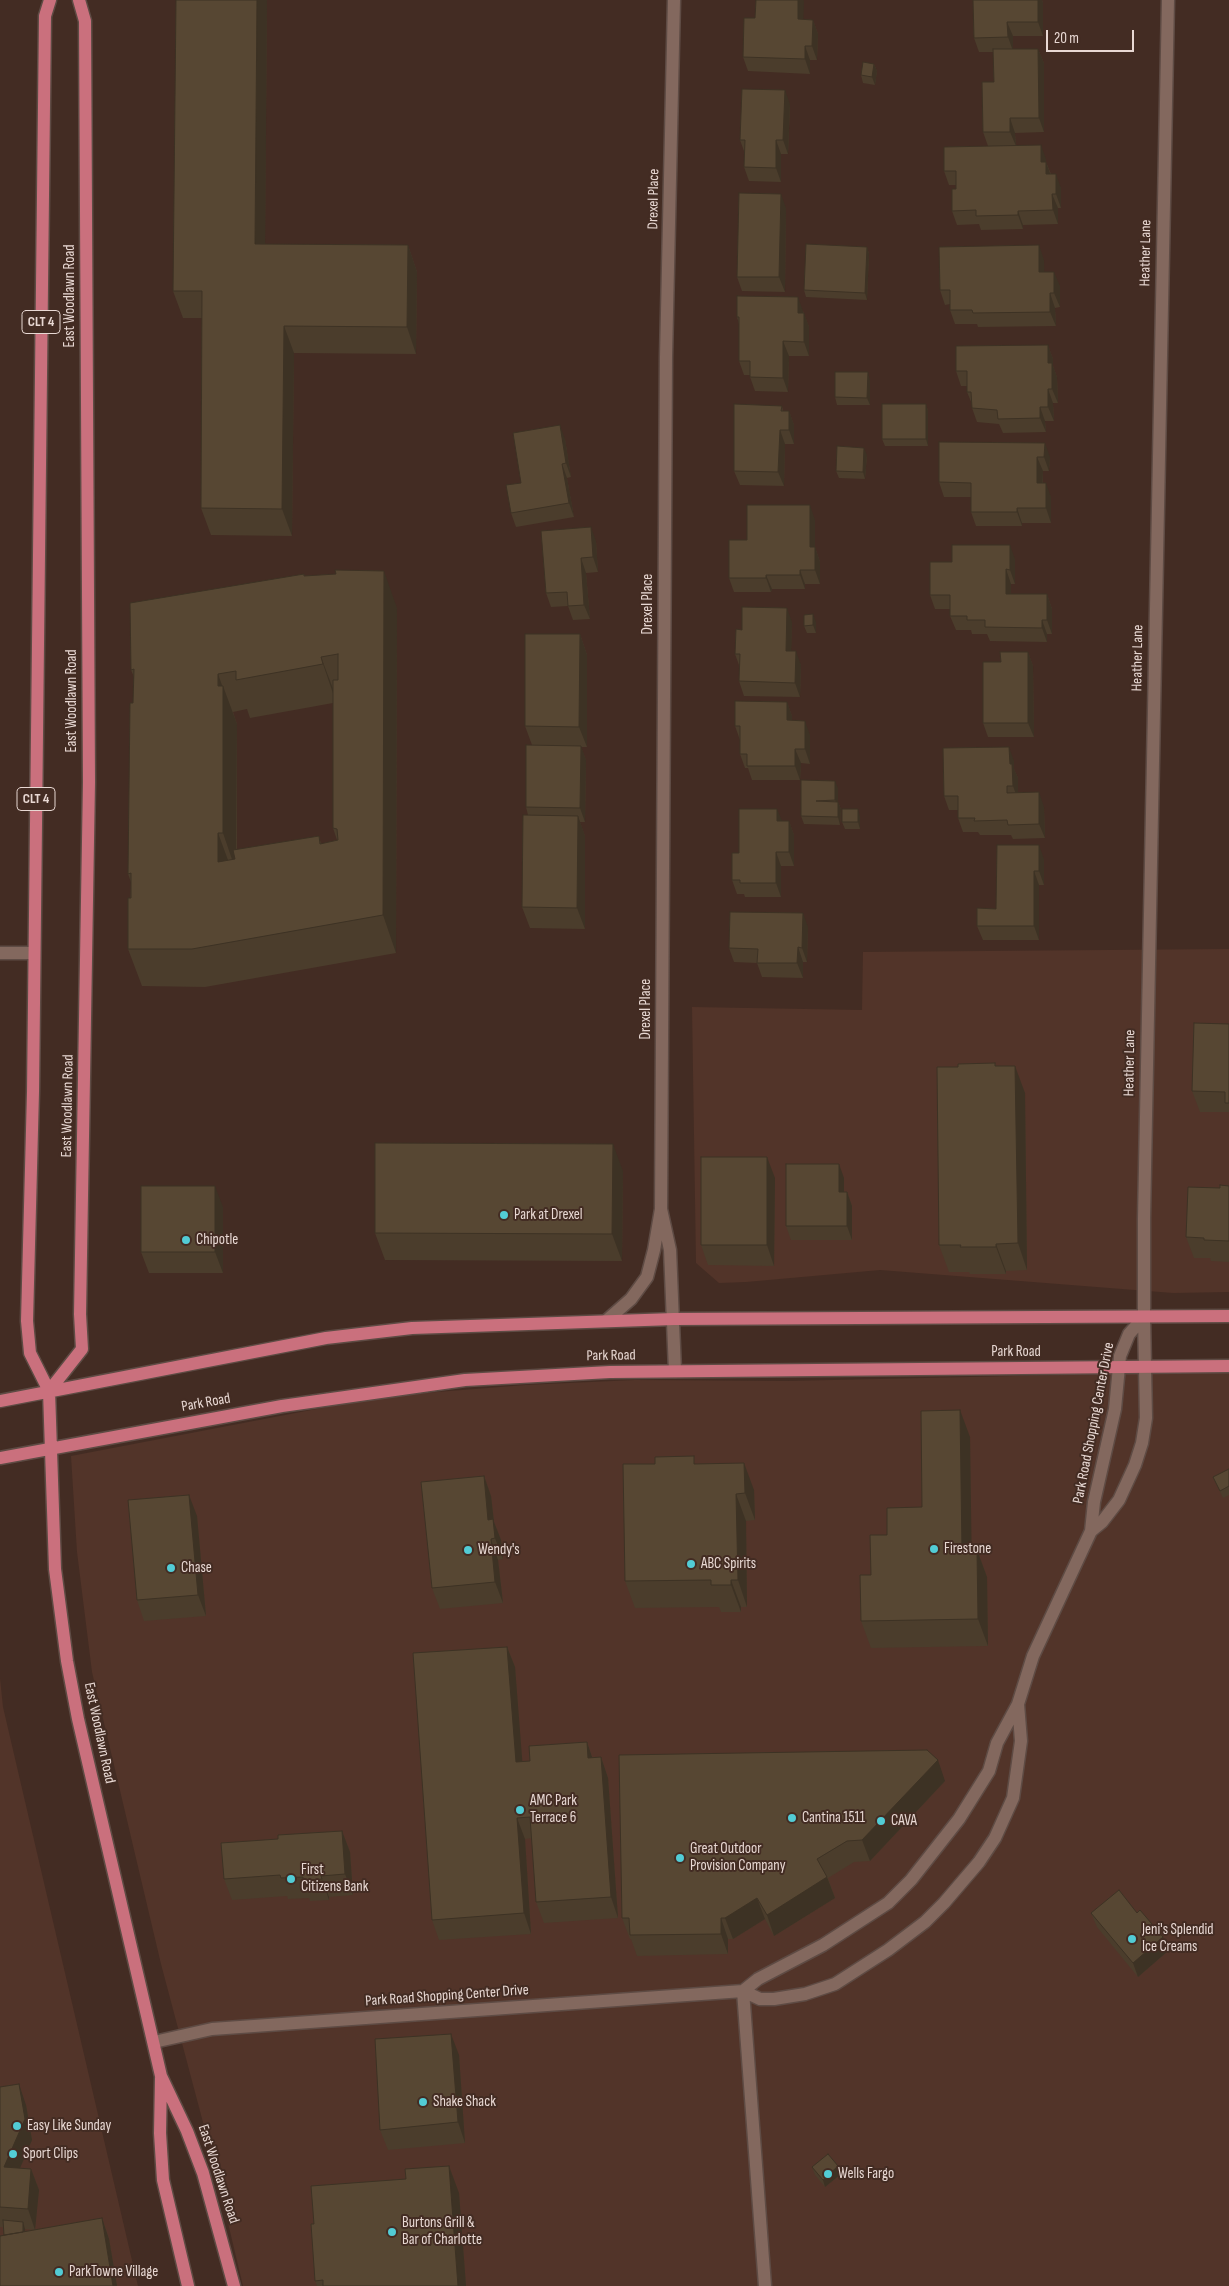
<!DOCTYPE html>
<html>
<head>
<meta charset="utf-8">
<style>
  body { margin:0 }
  #map { position:relative; width:1229px; height:2286px; overflow:hidden; background:#432c23; font-family:"Sofia Sans Condensed",sans-serif }
  canvas { display:block }
  .scale { position:absolute; left:1046px; top:30px; width:88px; height:22px; box-sizing:border-box; border:2px solid #e8d8d3; border-top:0; padding-left:6px; font-size:15px; line-height:18px; white-space:nowrap; color:#e8d8d3; -webkit-text-stroke:4px #432c23; paint-order:stroke }
</style>
</head>
<body>
<div id="map">
<canvas width="1229" height="2286"></canvas>
<div class="scale">20 m</div>
</div>
<script>
const ctx = document.querySelector('canvas').getContext('2d');
ctx.lineJoin = 'round';
function fill(path, color) { ctx.fillStyle = color; ctx.fill(path, 'evenodd'); }
const shape = rows => new Path2D(rows.map(r => 'M' + r).join(''));
function strokePath(path, color, width, dash) { ctx.strokeStyle = color; ctx.lineWidth = width; ctx.lineCap = dash ? 'butt' : 'round'; ctx.setLineDash(dash || []); ctx.stroke(path); }
function write(font, color, halo, rows, align = 'center') {
  ctx.font = font + ' "Sofia Sans Condensed",sans-serif'; ctx.lineWidth = 4; ctx.setLineDash([]); ctx.textBaseline = 'middle'; ctx.strokeStyle = halo; ctx.fillStyle = color; for (const [text, x, y, turn = 0] of rows) {
    ctx.save(); ctx.translate(x, y); ctx.rotate((+turn || 0) * Math.PI / 180); ctx.textAlign = isNaN(turn) ? turn : align; if (halo) ctx.strokeText(text, 0, 0); ctx.fillText(text, 0, 0); ctx.restore();
  }
}
fill(shape([
  [1229,949,1229,1292,1173,1293,880,1270,746,1282,719,1283,696,1263,692,1007,862,1010,863,952],
  [1152,1373,1229,1373,1229,2286,243,2286,213,2160,161,1964,92,1672,77,1552,71,1456,332,1406,412,1394,525,1385,635,1380,787,1381],
  [0,1678,3,1707,138,2286,0,2286]
]), '#523429');
const minor = shape([
  [0,953,34,953],
  [661,1209,666,357,674,0],
  [1144,1317,1144,1218,1168,0],
  [1144,1317,1146,1418,1142,1443,1135,1465,1119,1500,1102,1522,1091,1531,1094,1502,1115,1409,1120,1356,1129,1334,1144,1317],
  [606,1321,631,1299,647,1277,654,1250,661,1209,670,1250,675,1371],
  [1018,1704,1021,1741,1013,1798,995,1838,979,1862,944,1903,925,1922,888,1950,835,1984,805,1994,774,1999,760,1999,743,1991,758,1979,823,1945,888,1903,911,1880,959,1819,989,1771,997,1743,1018,1704,1033,1656,1091,1531],
  [154,2042,212,2029,743,1991,765,2286]
]);
const major = shape([
  [50,0,45,16,33,1092,27,1321,30,1353,49,1391,55,1569,67,1661,78,1719,161,2076,187,2131,203,2173,234,2286],
  [49,1391,82,1349,80,1314,89,782,85,21,79,0],
  [0,1401,326,1338,412,1328,674,1319,1229,1316],
  [0,1458,282,1406,465,1380,610,1372,1229,1366],
  [161,2078,160,2133,163,2180,188,2286]
]);
strokePath(minor, '#5e4b44', 15);
strokePath(major, '#5e4b44', 15);
strokePath(minor, '#83685e', 12);
strokePath(major, '#ca707d', 12);
fill(shape([
  [267,0,265,244,408,245,417,272,416,354,294,353,292,536,211,535,201,508,202,318,183,318,173,291],
  [756,0,803,0,803,19,813,20,818,34,817,60,810,60,810,74,748,71,743,57,755,18],
  [973,0,1042,0,1043,3,1043,36,1013,36,1013,49,1038,49,1044,63,1044,132,1015,133,1016,146,1046,159,1046,162,1051,174,1061,188,1061,208,1058,208,1058,224,1023,225,1023,229,981,230,979,224,957,225,952,211,956,189,956,185,949,185,944,171,988,146,983,132,994,82,993,52,979,52,974,38],
  [874,64,877,71,875,85,863,83,861,75],
  [790,104,788,154,781,154,781,182,749,181,744,167,744,151,740,140],
  [786,208,785,292,742,291,737,277],
  [867,247,869,254,867,300,806,297,804,290],
  [1044,260,1044,272,1060,286,1060,307,1055,308,1056,326,978,327,977,324,955,324,950,310,950,304,945,305,940,290],
  [803,311,809,327,809,356,789,356,788,392,755,391,750,377,750,375,744,375,739,361,739,324,737,317],
  [1048,345,1053,359,1053,366,1057,377,1058,403,1053,403,1054,421,1045,421,1046,432,1003,433,999,424,977,422,972,408,972,404,967,392,967,386,961,386,956,371],
  [870,380,870,405,837,405,835,397],
  [926,404,928,411,928,446,885,446,882,439],
  [782,406,783,411,789,411,794,425,794,444,785,444,784,486,740,485,734,471],
  [565,439,571,477,567,478,574,517,516,527,511,513,521,483],
  [939,442,1050,457,1049,471,1043,471,1043,483,1051,497,1051,523,1022,523,1022,526,976,526,971,512,971,497,944,497,939,482],
  [867,455,865,479,839,478,836,471],
  [815,520,815,547,820,562,820,584,805,584,805,589,772,589,771,592,734,592,729,578,747,540],
  [596,541,598,572,586,573,590,619,573,620,568,606,551,607,546,593],
  [1015,559,1015,584,1011,584,1011,594,1047,594,1052,609,1052,634,1047,634,1047,642,990,641,987,634,972,634,971,630,956,630,950,616,950,609,935,609,930,595,952,562],
  [304,574,305,576,397,608,396,953,205,987,142,986,128,949,131,882,128,874,133,703,134,677,131,670],
  [333,703,333,828,337,840,321,844,319,836,237,850,237,724,233,712,247,709,250,718],
  [792,622,791,651,801,665,800,697,744,696,739,681,739,665,735,654,742,630],
  [816,622,816,633,807,633,804,626],
  [580,634,587,655,587,747,581,747,586,760,585,822,580,822,585,836,585,929,530,928,522,907,528,815,526,807,532,745,525,726],
  [1028,652,1033,666,1034,737,988,737,983,723],
  [787,702,792,716,792,721,810,735,810,764,801,763,800,780,752,780,748,768,745,768,740,754,740,740,735,726],
  [1014,761,1014,769,1018,778,1018,793,1044,807,1045,838,1013,839,1011,835,980,835,978,832,963,832,958,818,958,810,949,810,944,796],
  [838,788,838,802,841,809,840,825,804,824,801,816],
  [860,816,860,829,845,829,842,822],
  [782,821,789,821,794,835,794,866,781,866,781,897,745,897,744,894,737,894,732,880,739,853],
  [1044,859,1044,885,1039,885,1039,940,983,940,977,926,996,909],
  [808,927,807,962,803,962,803,978,762,977,757,963,734,962,729,948],
  [1229,1024,1229,1114,1229,1112,1200,1112,1192,1091],
  [995,1063,996,1066,1025,1093,1027,1270,1006,1271,1006,1274,970,1274,969,1272,949,1272,939,1245,958,1067],
  [623,1171,622,1261,385,1260,375,1233],
  [775,1178,774,1266,708,1265,701,1245],
  [844,1178,844,1192,847,1192,852,1206,852,1240,791,1240,786,1226],
  [1229,1186,1229,1262,1211,1261,1210,1258,1194,1258,1186,1237],
  [223,1207,223,1273,149,1273,141,1252],
  [970,1437,971,1550,977,1550,987,1577,988,1646,871,1648,861,1621,871,1575,887,1535,922,1507],
  [697,1464,754,1490,755,1520,746,1521,747,1607,741,1607,741,1612,721,1612,719,1607,635,1608,625,1581],
  [1229,1469,1229,1495,1223,1498,1213,1477],
  [484,1476,491,1496,494,1522,501,1540,503,1559,498,1560,503,1603,440,1609,432,1588],
  [197,1516,206,1616,144,1621,137,1600],
  [507,1647,515,1667,522,1761,530,1761,587,1742,592,1757,601,1757,608,1778,618,1918,544,1923,536,1902,532,1838,525,1839,531,1934,439,1940,432,1920],
  [945,1781,870,1861,854,1862,828,1878,835,1898,774,1936,765,1919,733,1939,728,1939,728,1954,637,1956,631,1939,630,1939,622,1918],
  [342,1831,350,1852,353,1895,329,1897,329,1900,310,1901,309,1898,288,1899,287,1896,232,1900,224,1879,278,1839],
  [1091,1913,1137,1913,1163,1937,1168,1951,1138,1977,1097,1927],
  [459,2055,465,2143,388,2150,380,2130],
  [0,2087,26,2105,32,2140,20,2168,31,2169,39,2190,35,2230,102,2218,109,2239,117,2286,0,2286,4,2235,3,2227,0,2227],
  [25,2229,35,2230,25,2231],
  [838,2166,841,2174,825,2187,815,2175,812,2167],
  [459,2193,466,2286,317,2286,315,2281]
]), '#4b3d2c');
fill(shape([
  [257,0,267,0,265,271,255,244],
  [798,0,803,0,804,1,803,33,798,19],
  [1038,0,1042,0,1043,3,1043,36,1038,22],
  [813,20,818,34,817,60,812,46],
  [1007,22,1013,36,1013,51,1008,37],
  [805,46,810,60,810,74,805,59],
  [1038,49,1044,63,1044,132,1039,118],
  [874,64,877,71,875,85,872,77],
  [785,90,790,104,788,154,783,140],
  [1010,118,1015,133,1016,146,1010,132],
  [776,140,781,154,781,182,776,168],
  [1041,145,1046,159,1046,176,1041,162],
  [1046,162,1051,176,1046,174],
  [1056,174,1061,188,1061,208,1056,194],
  [781,194,786,208,785,292,779,277],
  [1052,194,1058,208,1058,224,1053,210],
  [1018,211,1023,225,1023,229,1018,215],
  [408,245,417,272,416,354,407,327],
  [1039,245,1044,260,1045,287,1039,272],
  [867,247,869,254,867,300,865,293],
  [1054,272,1060,286,1060,307,1054,293],
  [1050,293,1055,308,1056,326,1050,312],
  [798,297,803,311,803,327,798,313],
  [804,313,809,327,809,356,804,342],
  [284,326,294,353,292,536,282,509],
  [783,341,789,356,788,392,783,378],
  [1048,345,1053,359,1053,366,1057,377,1058,403,1052,389,1048,363],
  [868,372,870,380,870,405,867,398],
  [1048,389,1053,403,1054,421,1048,407],
  [926,404,928,411,928,446,926,439],
  [1040,407,1045,421,1046,432,1040,418],
  [789,411,794,425,794,444,789,430],
  [560,425,565,439,571,477,566,463],
  [780,430,785,444,784,486,778,472],
  [1045,443,1050,457,1049,471,1044,457],
  [864,448,867,455,865,479,863,472],
  [1037,457,1043,471,1042,497,1037,483],
  [562,464,567,478,574,517,569,503],
  [1046,483,1051,497,1051,523,1046,508],
  [810,505,815,520,815,556,815,547,820,562,820,584,815,570,810,547],
  [1017,508,1022,523,1022,526,1017,512],
  [591,527,596,541,598,572,593,557],
  [1010,545,1015,559,1015,584,1010,570],
  [581,558,586,573,590,619,584,605],
  [1006,569,1011,584,1011,608,1006,594],
  [800,570,805,584,805,589,800,575],
  [384,571,397,608,396,953,383,915],
  [766,575,772,589,771,592,766,578],
  [1047,594,1052,609,1052,634,1047,620],
  [787,608,792,622,791,665,786,651],
  [813,614,816,622,816,633,813,625],
  [1042,620,1047,634,1047,642,1042,628],
  [580,634,587,655,587,747,579,727],
  [796,651,801,665,800,697,795,683],
  [1028,652,1033,666,1034,737,1028,723],
  [321,657,335,694,336,702,323,664],
  [218,674,223,688,223,686,237,724,236,871,223,833],
  [787,702,792,716,792,735,787,720],
  [805,721,810,735,810,764,805,749],
  [581,746,586,760,585,822,580,808],
  [1009,747,1014,761,1014,769,1018,778,1018,800,1013,786,1010,764],
  [795,749,801,763,800,780,795,766],
  [835,781,838,788,838,807,835,800],
  [1039,792,1044,807,1045,838,1039,824],
  [838,802,841,809,840,825,838,817],
  [777,809,783,823,777,821],
  [858,809,860,816,860,829,858,822],
  [578,816,585,836,585,929,577,908],
  [789,821,794,835,794,866,789,852],
  [218,833,232,871,218,862],
  [1039,845,1044,859,1044,885,1039,871],
  [776,852,781,866,781,897,776,883],
  [1034,871,1039,885,1039,940,1034,926],
  [803,913,808,927,807,962,802,948],
  [798,947,803,962,803,978,797,963],
  [1015,1066,1025,1093,1027,1270,1018,1243],
  [613,1144,623,1171,622,1261,612,1234],
  [767,1157,775,1178,774,1266,767,1245],
  [839,1164,844,1178,844,1206,839,1192],
  [215,1186,223,1207,223,1273,215,1252],
  [847,1192,852,1206,852,1240,847,1226],
  [996,1244,1006,1271,1006,1274,996,1247],
  [960,1410,970,1437,972,1577,962,1550],
  [744,1463,754,1490,755,1520,745,1493],
  [484,1476,491,1496,494,1522,501,1540,503,1559,488,1520],
  [736,1494,746,1521,747,1607,738,1580],
  [189,1495,197,1516,206,1616,198,1595],
  [491,1539,498,1560,503,1603,495,1582],
  [977,1550,987,1577,988,1646,978,1619],
  [731,1580,741,1607,741,1612,731,1585],
  [507,1647,515,1667,524,1783,516,1762],
  [587,1742,594,1763,588,1758],
  [601,1757,608,1778,618,1918,611,1897],
  [938,1760,945,1781,870,1861,862,1840],
  [517,1818,525,1839,531,1934,524,1913],
  [342,1831,350,1852,353,1895,345,1874],
  [321,1876,329,1897,329,1900],
  [827,1877,835,1898,774,1936,767,1915],
  [757,1898,765,1919,733,1939,725,1918],
  [721,1918,728,1939,728,1954,721,1934],
  [1163,1937,1168,1951,1138,1977,1133,1963],
  [451,2034,459,2055,465,2143,458,2122],
  [19,2084,26,2105,32,2140,12,2187,4,2167],
  [449,2166,459,2193,466,2286,458,2286],
  [838,2166,841,2174,825,2187,823,2180],
  [31,2169,39,2190,35,2230,28,2209],
  [102,2218,109,2239,117,2286,113,2286],
  [23,2222,25,2229,27,2253,24,2246]
]), '#3d3224');
const building = shape([
  [176,0,257,0,255,244,408,245,407,327,284,326,282,509,201,508,202,291,173,291,176,0],
  [756,0,798,0,798,19,813,20,812,46,805,46,805,59,743,57,744,18,755,18,756,0],
  [973,0,1038,0,1038,22,1007,22,1008,37,974,38,973,0],
  [993,49,1038,49,1039,118,1010,118,1010,132,983,132,982,82,994,82,993,49],
  [863,62,874,64,872,77,861,75,863,62],
  [742,89,785,90,783,140,776,140,776,168,744,167,745,140,740,140,742,89],
  [1041,145,1041,162,1046,162,1046,174,1056,174,1056,194,1052,194,1053,210,1018,211,1018,215,976,216,976,210,952,211,952,189,956,189,956,171,944,171,944,147,1041,145],
  [739,193,781,194,779,277,737,277,739,193],
  [806,244,867,247,865,293,804,290,806,244],
  [1039,245,1039,272,1054,272,1054,293,1050,293,1050,312,973,313,972,310,950,310,950,290,940,290,939,247,1039,245],
  [737,296,798,297,798,313,804,313,804,342,783,341,783,378,750,377,750,361,739,361,739,317,737,317,737,296],
  [1048,345,1048,363,1052,363,1052,389,1048,389,1048,407,1040,407,1040,418,998,419,997,410,972,408,971,392,967,392,967,371,956,371,956,346,1048,345],
  [835,372,868,372,867,398,835,397,835,372],
  [734,404,782,406,781,411,789,411,789,430,780,430,778,472,734,471,734,404],
  [882,404,926,404,926,439,882,439,882,404],
  [560,425,566,463,562,464,569,503,511,513,506,485,521,483,513,433,560,425],
  [939,442,1045,443,1044,457,1037,457,1037,483,1046,483,1046,508,1017,508,1017,512,971,512,971,483,939,482,939,442],
  [837,446,864,448,863,472,836,471,837,446],
  [747,505,810,505,810,547,815,547,815,570,800,570,800,575,766,575,766,578,729,578,729,540,747,540,747,505],
  [591,527,593,557,581,558,584,605,568,606,567,592,546,593,541,531,591,527],
  [952,545,1010,545,1010,570,1006,569,1006,594,1047,594,1047,620,1042,620,1042,628,985,627,985,620,967,620,967,616,950,616,950,595,930,595,930,562,952,562,952,545],
  [335,570,384,571,383,915,192,949,128,949,128,898,131,898,131,873,128,874,130,703,133,703,134,669,131,670,130,603,304,574,304,576,336,574,335,570],
  [338,654,338,680,333,680,333,828,337,829,338,840,320,844,319,836,233,850,235,859,218,862,218,833,223,833,223,686,218,686,218,674,236,671,236,680,323,664,321,657,338,654],
  [742,607,787,608,786,651,796,651,795,683,739,681,740,654,735,654,736,629,742,630,742,607],
  [813,614,813,625,804,626,804,615,813,614],
  [525,634,580,634,579,727,525,726,525,634],
  [1000,652,1028,652,1028,723,983,723,983,662,1001,662,1000,652],
  [735,701,787,702,787,720,805,721,805,749,795,749,795,766,747,766,747,754,740,754,740,726,735,726,735,701],
  [526,745,581,746,580,808,526,807,526,745],
  [1009,747,1010,764,1012,764,1013,786,1007,786,1007,793,1039,792,1039,824,1008,825,1007,820,974,821,975,818,958,818,958,796,944,796,943,748,1009,747],
  [801,780,835,781,835,800,816,801,838,802,838,817,801,816,801,780],
  [739,809,777,809,777,821,789,821,789,852,776,852,776,883,740,883,740,880,732,880,732,853,739,853,739,809],
  [842,809,858,809,858,822,842,822,842,809],
  [523,815,578,816,577,908,522,907,523,815],
  [997,845,1039,845,1039,871,1034,871,1034,926,977,926,977,908,996,909,997,845],
  [730,912,803,913,802,948,798,947,797,963,757,963,758,949,729,948,730,912],
  [1194,1023,1229,1024,1229,1103,1225,1103,1225,1092,1192,1091,1194,1023],
  [995,1063,995,1066,1015,1066,1018,1243,996,1244,996,1247,960,1247,961,1245,939,1245,937,1067,958,1067,958,1064,995,1063],
  [375,1143,613,1144,612,1234,375,1233,375,1143],
  [701,1157,767,1157,767,1245,701,1245,701,1157],
  [786,1164,839,1164,839,1192,847,1192,847,1226,786,1226,786,1164],
  [1220,1185,1229,1186,1229,1241,1204,1240,1204,1238,1186,1237,1188,1187,1220,1188,1220,1185],
  [141,1186,215,1186,215,1252,141,1252,141,1186],
  [960,1410,962,1550,977,1550,978,1619,861,1621,860,1575,871,1575,870,1535,887,1535,887,1508,922,1507,921,1411,960,1410],
  [694,1456,694,1464,744,1463,745,1493,736,1494,738,1580,731,1580,731,1585,711,1585,711,1580,625,1581,623,1464,655,1464,655,1457,694,1456],
  [1229,1469,1229,1486,1220,1491,1213,1477,1229,1469],
  [484,1476,488,1520,493,1519,495,1538,491,1539,495,1582,432,1588,421,1482,484,1476],
  [189,1495,198,1595,137,1600,128,1500,189,1495],
  [507,1647,516,1762,530,1761,529,1746,587,1742,588,1758,601,1757,611,1897,536,1902,530,1817,517,1818,524,1913,432,1920,413,1653,507,1647],
  [927,1750,938,1760,862,1840,847,1841,817,1859,827,1877,767,1915,757,1898,725,1918,721,1918,721,1934,630,1935,629,1918,622,1918,619,1755,927,1750],
  [342,1831,345,1874,321,1876,322,1879,303,1881,303,1877,281,1878,280,1875,224,1879,221,1843,278,1839,278,1835,342,1831],
  [1119,1890,1137,1913,1140,1910,1163,1937,1133,1963,1091,1913,1119,1890],
  [451,2034,458,2122,380,2130,375,2039,451,2034],
  [19,2084,25,2119,4,2167,31,2169,28,2209,0,2207,0,2087,19,2084],
  [828,2154,838,2166,823,2180,812,2167,828,2154],
  [449,2166,458,2286,323,2286,323,2280,315,2281,311,2224,314,2224,311,2186,406,2179,405,2169,449,2166],
  [102,2218,113,2286,0,2286,0,2236,102,2218],
  [3,2220,23,2222,23,2232,4,2235,3,2220]
]);
fill(building, '#574733');
strokePath(building, '#3d3224', 1);
for (const [x, y, r, color] of [
  [504,1215,5,"#52ccd5"],
  [186,1240,5,"#52ccd5"],
  [934,1549,5,"#52ccd5"],
  [468,1550,5,"#52ccd5"],
  [691,1564,5,"#52ccd5"],
  [171,1568,5,"#52ccd5"],
  [520,1810,5,"#52ccd5"],
  [792,1818,5,"#52ccd5"],
  [881,1821,5,"#52ccd5"],
  [680,1858,5,"#52ccd5"],
  [291,1879,5,"#52ccd5"],
  [1132,1939,5,"#52ccd5"],
  [423,2102,5,"#52ccd5"],
  [17,2126,5,"#52ccd5"],
  [13,2154,5,"#52ccd5"],
  [828,2174,5,"#52ccd5"],
  [392,2232,5,"#52ccd5"],
  [59,2272,5,"#52ccd5"]
]) { const dot = new Path2D(); dot.arc(x, y, r, 0, 2 * Math.PI); ctx.fillStyle = color; ctx.fill(dot); strokePath(dot, '#432c23', 2); }
for (const [x, y, w] of [
  [41,322,38],
  [36,799,38]
]) { const box = new Path2D(); box.roundRect(x - w / 2, y - 11.5, w, 23, 4); ctx.fillStyle = '#432c23'; ctx.fill(box); strokePath(box, '#e8d8d3', 1); }
write('bold 14px', '#e8d8d3', null, [
  ["CLT 4",41,322],
  ["CLT 4",36,799]
]);
write('15px', '#e8d8d3', '#432c23', [
  ["Drexel Place",654,199,-89],
  ["Heather Lane",1146,253,-89],
  ["East Woodlawn Road",70,296,-90],
  ["Drexel Place",648,604,-90],
  ["Heather Lane",1138,658,-89],
  ["East Woodlawn Road",72,701,-90],
  ["Drexel Place",646,1009,-90],
  ["Heather Lane",1130,1063,-89],
  ["East Woodlawn Road",68,1106,-89],
  ["Park Road",1016,1352],
  ["Park Road",611,1356,-1],
  ["Park Road",206,1403,-10],
  ["Park Road Shopping Center Drive",1094,1423,-79],
  ["East Woodlawn Road",99,1733,78],
  ["Park Road Shopping Center Drive",447,1996,-4],
  ["East Woodlawn Road",218,2174,72]
]);
write('15px', '#e8d8d3', '#432c23', [
  ["Park at Drexel",514,1215],
  ["Chipotle",196,1240],
  ["Firestone",944,1549],
  ["Wendy's",478,1550],
  ["ABC Spirits",701,1564],
  ["Chase",181,1568],
  ["AMC Park",530,1801],
  ["Terrace 6",530,1818],
  ["Cantina 1511",802,1818],
  ["CAVA",891,1821],
  ["Great Outdoor",690,1849],
  ["Provision Company",690,1866],
  ["First",301,1870],
  ["Citizens Bank",301,1887],
  ["Jeni's Splendid",1142,1930],
  ["Ice Creams",1142,1947],
  ["Shake Shack",433,2102],
  ["Easy Like Sunday",27,2126],
  ["Sport Clips",23,2154],
  ["Wells Fargo",838,2174],
  ["Burtons Grill &",402,2223],
  ["Bar of Charlotte",402,2240],
  ["ParkTowne Village",69,2272]
], 'left');
</script>
</body>
</html>
